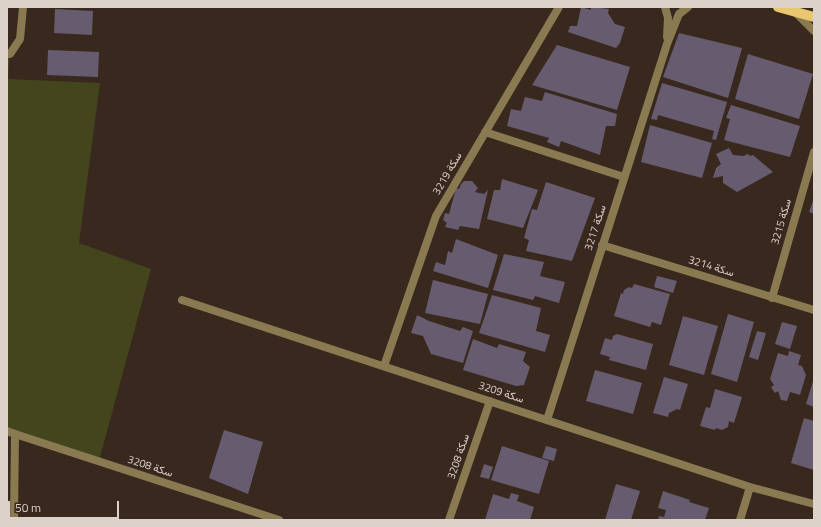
<!DOCTYPE html>
<html>
<head>
<meta charset="utf-8">
<style>
  body { margin:0 }
  #map { position:relative; width:821px; height:527px; overflow:hidden; background:#39281d; font-family:"Titillium Web",sans-serif }
  canvas { display:block }
  .frame { position:absolute; inset:0; border:8px solid #ddd2ca; pointer-events:none }
  .scale { position:absolute; left:8px; top:501px; width:111px; height:18px; box-sizing:border-box; border:2px solid #ddd2ca; border-top:0; padding-left:5px; font-size:12px; line-height:14px; white-space:nowrap; color:#ddd2ca; -webkit-text-stroke:3px #39281d; paint-order:stroke }
</style>
</head>
<body>
<div id="map">
<canvas width="821" height="527"></canvas>
<div class="frame"></div>
<div class="scale">50 m</div>
</div>
<script>
const ctx = document.querySelector('canvas').getContext('2d');
ctx.lineJoin = 'round';
function fill(path, color) { ctx.fillStyle = color; ctx.fill(path, 'evenodd'); }
const shape = rows => new Path2D(rows.map(r => 'M' + r).join(''));
function strokePath(path, color, width, dash) { ctx.strokeStyle = color; ctx.lineWidth = width; ctx.lineCap = dash ? 'butt' : 'round'; ctx.setLineDash(dash || []); ctx.stroke(path); }
function write(font, color, halo, rows, align = 'center') {
  ctx.font = font + ' "Titillium Web",Vazirmatn,sans-serif'; ctx.lineWidth = 3; ctx.setLineDash([]); ctx.textBaseline = 'middle'; ctx.strokeStyle = halo; ctx.fillStyle = color; for (const [text, x, y, turn = 0] of rows) {
    ctx.save(); ctx.translate(x, y); ctx.rotate((+turn || 0) * Math.PI / 180); ctx.textAlign = isNaN(turn) ? turn : align; if (halo) ctx.strokeText(text, 0, 0); ctx.fillText(text, 0, 0); ctx.restore();
  }
}
fill(shape([
  [10,54,8,79,100,83,79,243,151,269,99,461,7,430,7,55]
]), '#43451d');
fill(shape([
  [581,7,591,10,591,7,609,9,608,13,615,24,625,27,620,43,616,48,568,32,570,26,577,26],
  [55,9,93,11,92,35,54,33],
  [679,33,742,48,728,98,663,77],
  [557,45,630,67,617,110,532,85],
  [48,50,99,52,98,77,47,75],
  [748,54,813,74,799,119,735,99],
  [662,83,727,102,716,140,712,139,714,131,658,115,657,120,651,119],
  [545,92,617,114,615,126,606,126,600,155,561,141,559,147,547,142,549,138,507,126,511,109,521,111,525,97,542,101],
  [731,105,800,126,790,157,724,140,730,119,726,118],
  [650,125,712,143,702,178,641,162],
  [729,148,733,155,744,156,747,154,751,156,753,155,773,172,737,192,723,183,723,176,713,178,716,168,721,164,716,154],
  [502,179,538,190,523,228,487,219,494,190,500,190],
  [464,181,472,181,478,188,475,192,484,194,488,190,479,229,460,226,458,230,445,227,447,223,443,220,445,213,449,214,456,188,459,189,461,184],
  [546,182,595,198,572,261,526,251,529,240,524,238,532,209,537,210],
  [814,198,814,214,809,212],
  [456,239,498,255,488,288,433,271,436,262,445,265,448,251,452,253],
  [504,254,544,262,540,276,565,282,559,303,535,296,533,300,493,290],
  [657,276,677,281,673,293,654,287],
  [433,280,488,294,480,324,425,313],
  [634,284,670,294,661,325,652,322,650,327,614,316,621,293,623,294,624,290,629,287,632,288],
  [492,295,541,308,536,331,550,335,545,352,479,333],
  [728,314,754,322,737,382,711,374],
  [417,315,429,321,460,331,463,327,473,331,463,363,431,354,423,336,411,333],
  [683,316,718,326,704,375,669,365],
  [782,322,797,326,790,349,775,344],
  [757,331,766,333,758,360,749,357],
  [617,334,653,344,646,370,609,360,610,357,600,354,605,338,612,340,613,336],
  [473,339,497,348,499,344,526,352,523,361,530,367,524,385,516,386,463,370],
  [789,351,801,355,798,365,802,366,806,375,800,395,790,392,787,401,781,400,778,391,775,393,771,387,774,385,770,379,778,353,788,356],
  [595,370,642,383,633,414,586,401],
  [664,377,688,384,680,410,677,409,669,413,668,417,653,413],
  [814,378,814,407,806,404],
  [715,389,742,397,734,423,729,421,728,427,722,430,716,428,715,430,700,426,706,407,710,408],
  [804,418,814,421,814,470,791,463],
  [224,430,263,442,248,494,209,478],
  [502,446,549,461,539,494,491,480],
  [546,446,557,449,554,461,542,458],
  [484,464,493,467,489,479,480,477],
  [616,484,640,491,631,520,605,520],
  [663,491,690,500,689,502,709,508,705,520,658,520,659,516,664,517,666,510,658,508],
  [511,493,519,495,517,501,534,507,530,520,485,520,493,494,509,499]
]), '#675c6f');
strokePath(shape([
  [665,7,668,18,667,37],
  [796,13,814,31],
  [7,54,10,54,20,39,23,7],
  [485,132,624,177],
  [602,245,814,310],
  [772,298,814,152],
  [182,300,750,487,814,504],
  [384,366,436,216,559,7],
  [547,420,667,44,679,14,688,7],
  [15,434,279,520],
  [449,520,490,401],
  [740,520,750,487]
]), '#8a7a51', 8);
strokePath(shape([
  [7,431,15,434,14,520]
]), '#8a7a51', 8);
strokePath(shape([
  [778,7,814,17]
]), '#e9c76e', 10);
write('11px', '#ddd2ca', '#39281d', [
  ["سكة 3219",448,174,-60],
  ["سكة 3215",782,222,-74],
  ["سكة 3217",596,228,-72],
  ["سكة 3214",711,267,17],
  ["سكة 3209",501,393,18],
  ["سكة 3208",459,457,-71],
  ["سكة 3208",150,467,18]
]);
</script>
</body>
</html>
